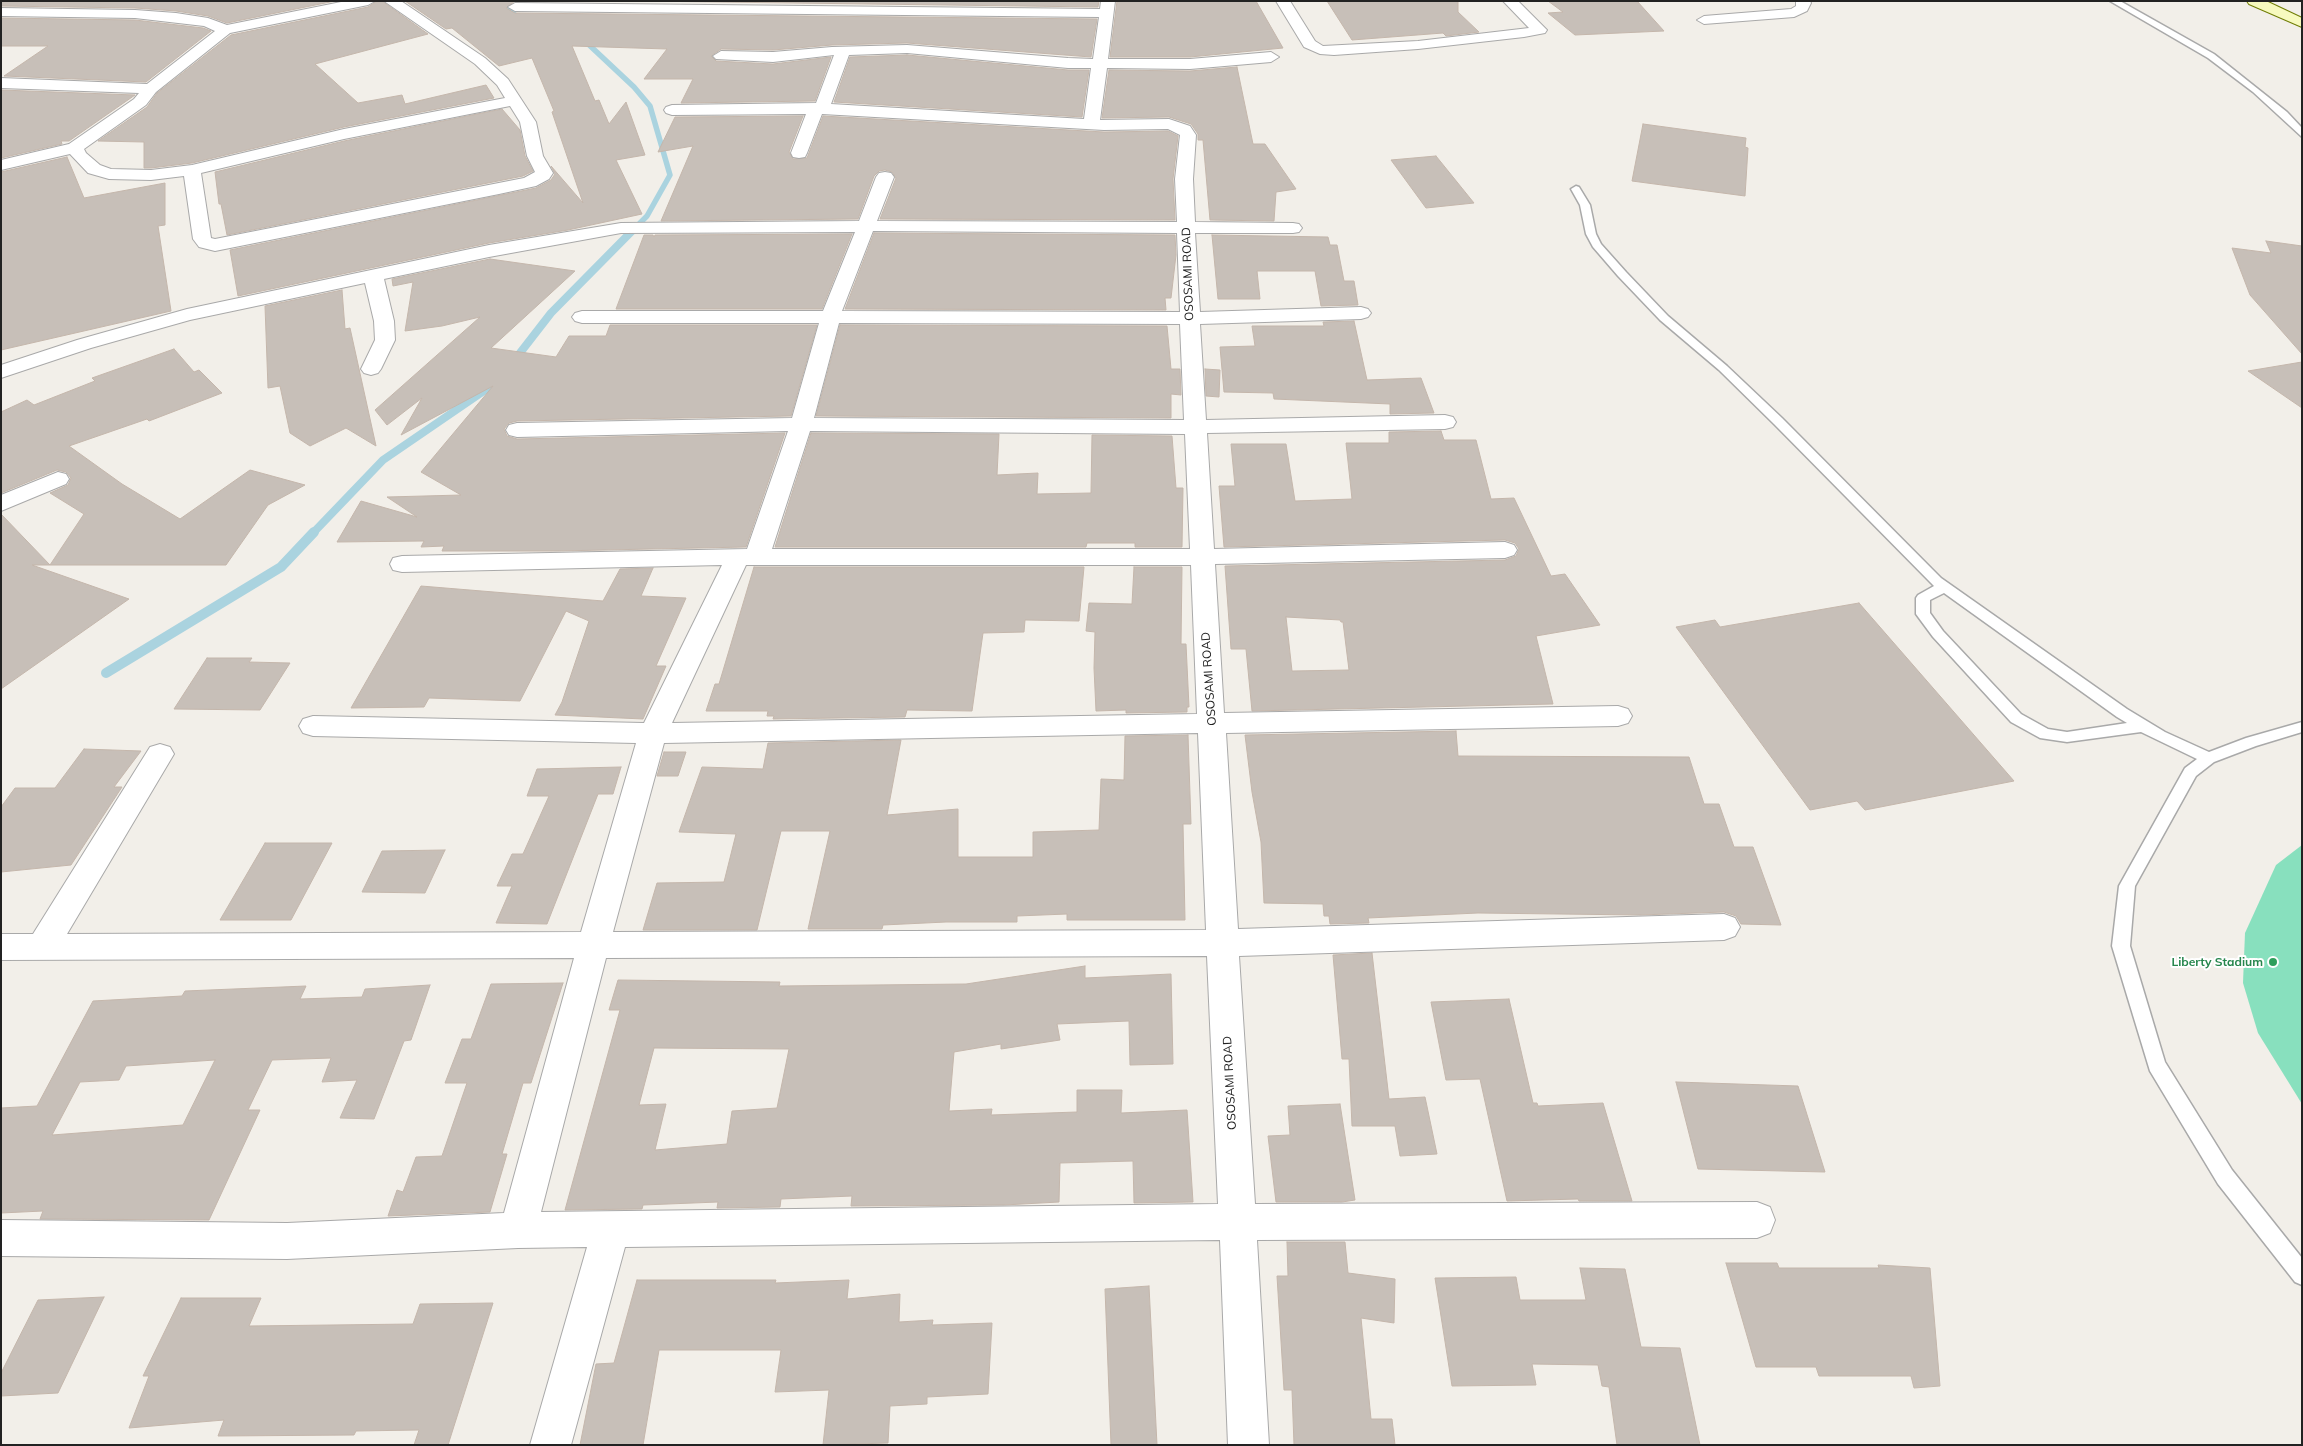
<!DOCTYPE html>
<html>
<head>
<meta charset="utf-8">
<style>
  body { margin:0 }
  #map { position:relative; width:2303px; height:1446px; overflow:hidden; background:#f2efe9; font-family:Mulish,sans-serif }
  canvas { display:block }
  .frame { position:absolute; inset:0; border:2px solid #222; pointer-events:none }
</style>
</head>
<body>
<div id="map">
<canvas width="2303" height="1446"></canvas>
<div class="frame"></div>
</div>
<script>
const ctx = document.querySelector('canvas').getContext('2d');
ctx.lineJoin = 'round';
function fill(path, color) { ctx.fillStyle = color; ctx.fill(path, 'evenodd'); }
const shape = rows => new Path2D(rows.map(r => 'M' + r).join(''));
function strokePath(path, color, width, dash) { ctx.strokeStyle = color; ctx.lineWidth = width; ctx.lineCap = dash ? 'butt' : 'round'; ctx.setLineDash(dash || []); ctx.stroke(path); }
function write(font, color, halo, rows, align = 'center') {
  ctx.font = font + ' Mulish,sans-serif'; ctx.lineWidth = 4; ctx.setLineDash([]); ctx.textBaseline = 'middle'; ctx.strokeStyle = halo; ctx.fillStyle = color; for (const [text, x, y, turn = 0] of rows) {
    ctx.save(); ctx.translate(x, y); ctx.rotate((+turn || 0) * Math.PI / 180); ctx.textAlign = isNaN(turn) ? turn : align; if (halo) ctx.strokeText(text, 0, 0); ctx.fillText(text, 0, 0); ctx.restore();
  }
}
fill(shape([
  [2302,845,2302,1104,2258,1033,2243,983,2245,933,2276,865]
]), '#88e0be');
strokePath(shape([
  [506,1,517,19,523,21],
  [579,40,586,42,634,87,650,106,670,175,647,216,632,231]
]), '#aad3df', 5.5);
strokePath(shape([
  [513,362,551,313,633,230],
  [313,533,383,460,494,384]
]), '#aad3df', 8);
strokePath(shape([
  [106,673,281,567,314,532]
]), '#aad3df', 10);
const building = shape([
  [1,1,335,1,227,23,208,16,176,11,135,8,1,6,1,1],
  [377,1,382,1,428,34,315,64,358,103,402,95,405,104,486,85,494,98,344,127,192,163,151,168,144,168,144,142,98,141,147,107,157,93,231,35,368,7,377,1],
  [405,1,515,1,506,8,515,13,1097,19,1091,57,907,43,832,45,773,50,721,49,711,56,716,61,773,64,831,57,815,101,681,103,693,79,644,79,667,49,572,46,595,101,599,100,609,124,626,102,645,155,616,160,642,214,568,230,489,243,238,296,230,250,536,188,551,180,555,174,551,166,583,203,552,112,554,111,532,58,499,66,452,28,446,29,405,1],
  [640,1,1099,1,1098,7,640,1],
  [1117,1,1256,1,1283,48,1190,57,1110,57,1117,1],
  [1327,1,1458,1,1458,12,1479,32,1446,36,1443,33,1352,40,1327,1],
  [1548,1,1637,1,1664,31,1575,35,1548,13,1563,12,1548,1],
  [1,18,135,20,203,28,211,31,146,82,4,76,48,46,1,46,1,18],
  [907,55,1068,70,1089,70,1082,117,834,102,850,57,907,55],
  [1237,67,1253,144,1265,144,1296,189,1276,192,1274,221,1210,220,1203,140,1198,140,1198,134,1191,124,1169,117,1102,118,1109,70,1190,71,1237,67],
  [1,90,135,95,69,141,61,141,62,144,1,158,1,90],
  [502,109,520,130,525,156,533,171,523,176,227,235,221,204,219,204,215,172,344,141,502,109],
  [803,116,789,152,793,159,807,158,823,116,1104,132,1168,131,1178,136,1173,179,1175,220,880,219,896,178,892,172,885,170,879,171,874,176,858,219,661,221,693,146,658,152,675,117,803,116],
  [1643,124,1746,138,1745,147,1748,148,1745,196,1632,181,1643,124],
  [1436,156,1474,203,1426,208,1391,160,1436,156],
  [67,157,84,198,165,183,165,225,158,226,171,311,1,350,1,172,67,157],
  [874,233,1175,235,1176,255,1171,298,1165,298,1166,310,845,309,874,233],
  [852,234,822,309,616,309,644,235,653,235,654,237,655,235,852,234],
  [1212,235,1328,237,1330,245,1337,245,1344,281,1354,281,1358,305,1321,306,1315,271,1257,271,1260,299,1218,299,1212,235],
  [2266,241,2302,246,2302,354,2250,295,2232,248,2271,253,2266,241],
  [490,259,575,271,491,348,556,357,569,336,606,336,610,325,817,325,791,416,517,421,509,423,504,429,507,436,517,439,785,433,746,547,558,551,442,551,444,546,421,547,424,541,337,542,361,501,417,517,387,497,461,495,421,472,493,386,401,435,422,398,387,425,375,410,480,317,442,326,405,331,413,282,393,286,392,279,490,259],
  [342,290,345,329,350,328,376,446,346,428,310,446,290,433,280,386,268,388,265,306,342,290],
  [1354,321,1367,380,1421,378,1434,413,1390,414,1390,404,1274,399,1273,393,1224,392,1220,347,1255,346,1252,326,1324,326,1323,322,1354,321],
  [840,325,1167,326,1171,369,1180,369,1181,395,1171,394,1171,418,816,416,840,325],
  [174,349,194,372,199,370,222,393,149,421,147,419,69,446,122,484,180,519,250,470,305,485,268,505,226,565,32,565,129,599,1,689,1,514,50,565,84,514,50,493,68,485,71,478,66,472,57,470,1,493,1,412,27,400,34,405,95,381,92,378,174,349],
  [2302,362,2302,408,2248,371,2302,362],
  [1205,369,1220,370,1219,397,1206,396,1205,369],
  [1441,431,1444,440,1476,440,1491,499,1514,498,1551,576,1565,574,1600,625,1536,636,1553,704,1252,711,1246,649,1231,649,1225,566,1505,560,1516,556,1519,549,1515,543,1505,540,1224,547,1219,486,1235,486,1231,444,1286,444,1295,501,1352,499,1346,443,1389,443,1389,432,1441,431],
  [1286,617,1340,620,1341,622,1343,622,1349,670,1292,671,1286,617],
  [811,433,999,434,997,475,1038,473,1037,494,1091,493,1092,435,1172,436,1176,488,1183,488,1182,547,1135,547,1135,543,1087,543,1086,547,775,547,811,433],
  [754,567,1084,567,1079,621,1025,620,1024,632,983,633,972,711,907,710,905,717,773,719,774,716,767,716,768,711,706,711,715,684,719,684,754,567],
  [1134,567,1182,567,1181,644,1186,644,1189,707,1187,707,1187,712,1126,713,1126,710,1096,711,1094,668,1095,632,1086,631,1089,603,1132,604,1134,567],
  [653,568,641,596,686,598,656,666,666,666,643,719,555,715,562,702,589,621,566,611,520,701,429,698,424,707,351,708,421,586,603,601,620,569,653,568],
  [1859,603,2014,781,1865,810,1857,801,1810,810,1676,627,1715,620,1720,627,1859,603],
  [207,658,252,658,249,662,290,663,260,710,174,709,207,658],
  [1456,731,1458,756,1689,757,1704,804,1719,804,1734,847,1753,847,1781,925,1741,924,1736,916,1724,912,1640,915,1478,913,1368,918,1369,923,1330,924,1329,916,1324,916,1323,904,1264,903,1261,842,1252,792,1245,735,1456,731],
  [1188,735,1191,824,1183,824,1185,920,1067,920,1067,914,1017,916,1017,922,946,922,883,925,882,929,808,929,830,831,781,831,757,930,643,930,657,883,724,882,736,834,679,832,702,767,763,769,768,743,901,740,887,815,958,809,958,857,1033,857,1033,832,1099,830,1101,779,1124,780,1125,736,1188,735],
  [84,749,141,751,114,787,122,787,71,865,1,872,1,807,15,788,55,788,84,749],
  [664,752,686,752,678,776,657,776,664,752],
  [621,767,613,794,598,794,547,924,496,923,512,886,497,886,512,854,523,854,549,796,527,796,537,769,621,767],
  [265,843,332,843,291,920,220,920,265,843],
  [445,850,425,893,362,892,382,851,445,850],
  [1372,953,1389,1099,1425,1097,1437,1154,1400,1156,1395,1126,1352,1126,1349,1059,1342,1059,1333,955,1372,953],
  [1085,966,1085,978,1171,974,1173,1064,1130,1065,1129,1021,1057,1024,1060,1040,1001,1049,1001,1044,954,1052,949,1111,992,1109,991,1115,1077,1112,1077,1090,1122,1090,1121,1113,1187,1110,1193,1202,1134,1203,1133,1161,1060,1163,1059,1202,1004,1205,851,1206,852,1196,781,1199,780,1207,717,1208,718,1202,643,1205,642,1209,565,1210,620,1010,609,1010,618,980,780,982,779,986,966,984,1085,966],
  [654,1048,789,1049,777,1108,732,1111,727,1144,655,1150,666,1104,639,1105,654,1048],
  [563,983,531,1083,523,1083,502,1154,507,1154,490,1212,388,1216,397,1190,403,1192,416,1157,442,1156,467,1083,445,1083,462,1039,471,1039,491,984,563,983],
  [430,985,411,1040,404,1041,374,1119,340,1118,357,1080,322,1082,331,1058,272,1060,248,1110,260,1110,209,1220,40,1219,43,1211,1,1213,1,1108,37,1106,93,1001,182,996,185,991,306,986,300,999,362,997,365,989,430,985],
  [215,1060,183,1125,52,1135,80,1082,119,1080,126,1066,215,1060],
  [1509,999,1533,1103,1537,1103,1538,1106,1603,1103,1632,1201,1579,1201,1578,1199,1507,1201,1480,1079,1446,1080,1431,1002,1509,999],
  [1676,1082,1798,1086,1825,1172,1698,1169,1676,1082],
  [1340,1104,1355,1200,1342,1202,1276,1202,1268,1136,1290,1135,1288,1106,1340,1104],
  [1287,1242,1345,1242,1348,1273,1395,1279,1394,1323,1361,1318,1371,1419,1392,1419,1395,1445,1294,1445,1292,1390,1284,1390,1277,1276,1288,1276,1287,1242],
  [1726,1263,1777,1263,1779,1268,1879,1268,1878,1265,1930,1268,1940,1386,1914,1388,1911,1376,1819,1376,1816,1367,1756,1367,1726,1263],
  [1580,1268,1625,1269,1641,1347,1680,1348,1700,1445,1617,1445,1609,1387,1602,1386,1598,1365,1532,1364,1536,1385,1452,1386,1435,1278,1516,1277,1520,1300,1586,1300,1580,1268],
  [637,1280,776,1280,775,1283,849,1280,847,1299,900,1294,899,1322,933,1320,932,1325,992,1323,988,1394,927,1397,927,1404,890,1406,888,1443,823,1445,829,1390,775,1392,781,1350,659,1350,643,1445,580,1445,596,1364,614,1363,637,1280],
  [1149,1286,1157,1445,1111,1445,1105,1289,1149,1286],
  [104,1297,58,1393,1,1396,1,1373,38,1300,104,1297],
  [181,1298,261,1298,249,1326,413,1324,420,1304,493,1303,448,1445,414,1445,419,1430,356,1431,354,1435,218,1436,224,1420,129,1428,149,1376,143,1376,181,1298]
]);
fill(building, '#c7bfb8');
strokePath(building, '#c4b6ab', 1);
const lane = shape([
  [2110,1,2120,1,2214,54,2287,112,2302,128,2302,137,2253,92,2208,58,2110,1],
  [1576,186,1579,187,1590,205,1596,234,1601,244,1626,272,1668,316,1727,366,1782,418,1941,578,2127,709,2165,732,2209,752,2246,738,2302,722,2302,732,2256,746,2214,762,2196,776,2135,886,2130,946,2165,1062,2232,1170,2302,1258,2302,1285,2295,1282,2218,1184,2150,1071,2112,946,2119,886,2185,768,2197,759,2141,732,2067,742,2040,738,2011,722,1933,637,1916,614,1916,598,1918,595,1934,586,1774,424,1719,370,1660,320,1618,276,1593,247,1586,234,1580,205,1571,189,1576,186],
  [1944,593,2117,717,2127,723,2067,732,2048,729,2021,714,1943,631,1930,613,1930,600,1944,593]
]);
const street = shape([
  [346,1,375,1,368,5,230,33,156,92,146,105,84,149,86,153,100,165,111,169,151,170,192,165,344,129,505,98,497,85,475,64,384,1,401,1,485,58,508,79,536,122,543,156,553,173,549,179,536,186,499,194,215,251,199,247,193,239,184,176,151,180,109,179,88,173,70,154,1,170,1,160,69,144,134,99,139,93,1,88,1,78,147,84,215,31,204,26,135,18,1,16,1,8,135,10,176,13,208,18,227,25,346,1],
  [510,106,520,122,527,156,535,172,524,178,215,239,211,238,201,173,344,139,510,106],
  [1101,1,1115,1,1108,59,1190,59,1271,52,1279,57,1271,62,1190,69,1107,68,1100,120,1169,119,1190,126,1196,135,1193,179,1195,222,1293,223,1299,224,1302,228,1299,232,1293,233,1195,233,1200,312,1361,307,1368,309,1371,313,1368,317,1361,319,1200,324,1206,420,1445,415,1453,417,1456,422,1453,427,1445,429,1207,433,1214,549,1505,542,1514,545,1517,550,1514,555,1505,558,1215,564,1224,713,1618,706,1628,709,1632,716,1628,723,1618,726,1226,733,1238,929,1724,914,1735,918,1740,927,1735,936,1724,940,1239,956,1255,1204,1757,1202,1770,1207,1775,1220,1770,1233,1757,1238,1257,1240,1269,1445,1228,1445,1220,1240,625,1247,571,1445,530,1445,587,1247,518,1248,287,1259,1,1256,1,1220,287,1223,504,1213,574,958,1,960,1,934,33,934,150,747,160,744,170,747,174,754,67,934,581,932,636,743,313,736,303,733,299,726,303,719,313,716,644,723,722,565,402,572,393,570,390,564,393,558,402,556,747,549,788,431,517,437,509,435,506,430,509,425,517,423,792,418,819,323,582,323,575,321,572,317,575,313,582,311,823,311,855,232,621,233,489,257,384,279,394,321,395,340,381,369,378,373,371,375,364,373,361,369,375,340,374,321,365,283,190,320,91,348,1,378,1,365,77,340,187,309,489,245,621,223,859,221,876,177,879,173,885,172,891,173,894,177,877,221,1177,222,1175,179,1180,135,1168,129,1104,130,822,114,807,153,805,157,799,158,793,157,791,153,806,114,672,115,666,113,664,110,666,107,672,105,816,103,834,55,773,62,716,59,713,56,721,51,773,52,832,47,907,45,1068,58,1093,59,1099,17,515,11,508,7,515,3,1100,9,1101,1],
  [907,53,1068,68,1091,68,1084,119,831,104,849,55,907,53],
  [873,231,1177,233,1180,312,842,311,873,231],
  [839,323,1180,324,1184,420,814,418,839,323],
  [810,431,1185,434,1190,549,772,549,810,431],
  [746,565,1191,565,1197,714,672,723,746,565],
  [1198,733,1206,930,613,932,664,743,1198,733],
  [1207,956,1218,1204,541,1212,606,958,1207,956],
  [1276,1,1290,1,1315,41,1323,46,1418,41,1529,28,1503,1,1518,1,1547,30,1545,33,1524,37,1418,49,1334,55,1320,54,1304,47,1276,1],
  [1796,1,1810,1,1811,3,1807,11,1794,17,1704,24,1697,20,1704,16,1791,9,1796,6,1796,1],
  [58,472,66,474,69,479,66,484,1,511,1,495,58,472]
]);
const secondary = shape([
  [2247,1,2266,1,2302,18,2302,27,2249,4,2247,1]
]);
strokePath(lane, '#a9a9a9', 3);
strokePath(street, '#a9a9a9', 2);
strokePath(secondary, '#707d05', 2);
fill(lane, '#fff');
fill(street, '#fff');
fill(secondary, '#f7fabf');
for (const [x, y, r, color] of [
  [2273,962,5,"#2e9e5b"]
]) { const dot = new Path2D(); dot.arc(x, y, r, 0, 2 * Math.PI); ctx.fillStyle = color; ctx.fill(dot); strokePath(dot, '#fff', 2); }
write('12px', '#222', '#fff', [
  ["OSOSAMI ROAD",1188,274,-92],
  ["OSOSAMI ROAD",1209,679,-94],
  ["OSOSAMI ROAD",1230,1083,-93]
]);
write('bold 12px', '#27864d', '#fff', [
  ["Liberty Stadium",2263,962]
], 'right');
</script>
</body>
</html>
